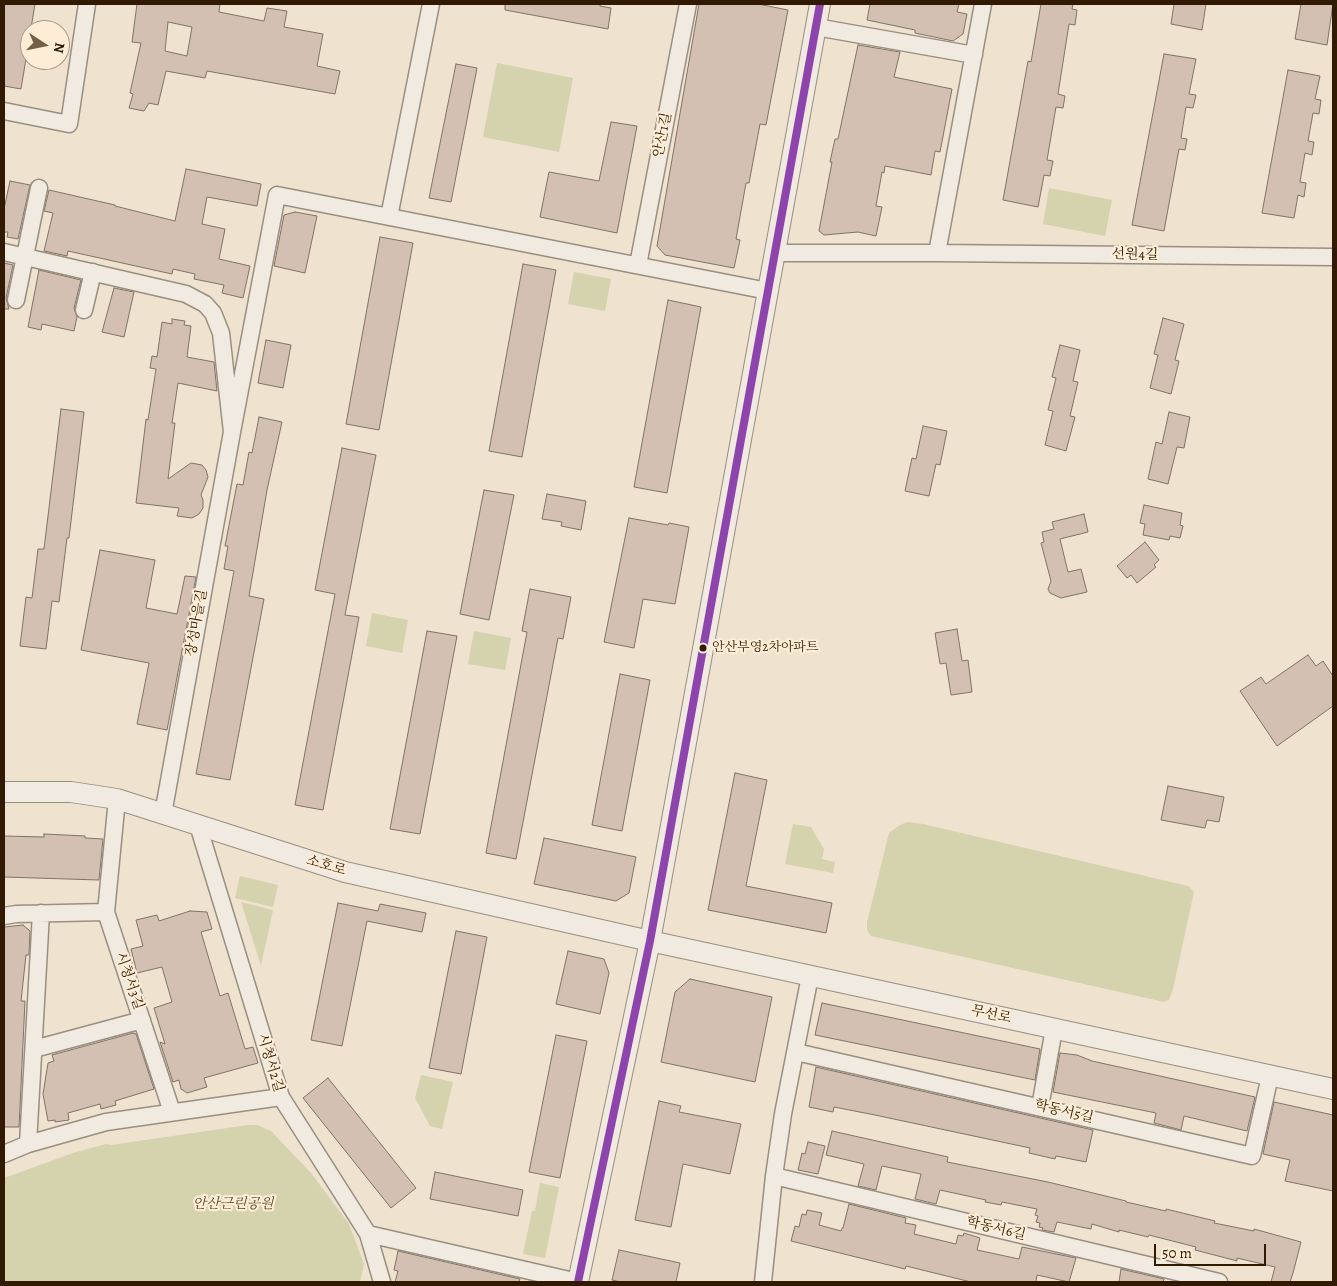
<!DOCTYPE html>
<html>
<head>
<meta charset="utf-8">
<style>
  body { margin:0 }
  #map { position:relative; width:1337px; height:1286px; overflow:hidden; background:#efe2cf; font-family:Alegreya,serif }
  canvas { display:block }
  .frame { position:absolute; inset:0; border:5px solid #311a01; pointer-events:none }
  .north { position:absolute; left:20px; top:20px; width:50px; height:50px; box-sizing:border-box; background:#fdedd7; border:1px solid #ab9981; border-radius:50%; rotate:101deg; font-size:14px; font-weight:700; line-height:20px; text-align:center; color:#311a01 }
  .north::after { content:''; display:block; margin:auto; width:18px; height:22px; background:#746049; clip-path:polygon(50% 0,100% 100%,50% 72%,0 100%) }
  .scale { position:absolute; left:1154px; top:1244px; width:112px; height:22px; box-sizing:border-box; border:2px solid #311a01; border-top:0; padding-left:6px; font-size:15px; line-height:18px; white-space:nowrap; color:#311a01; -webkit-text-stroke:4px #fdedd7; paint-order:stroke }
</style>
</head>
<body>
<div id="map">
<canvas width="1337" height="1286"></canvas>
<div class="frame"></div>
<div class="north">N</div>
<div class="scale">50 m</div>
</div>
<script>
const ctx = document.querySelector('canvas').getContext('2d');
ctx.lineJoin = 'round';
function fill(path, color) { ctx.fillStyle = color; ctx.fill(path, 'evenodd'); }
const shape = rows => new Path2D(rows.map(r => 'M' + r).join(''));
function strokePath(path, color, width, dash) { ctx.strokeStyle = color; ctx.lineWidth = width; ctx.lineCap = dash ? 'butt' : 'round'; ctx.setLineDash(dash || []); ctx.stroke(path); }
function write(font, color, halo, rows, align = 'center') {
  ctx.font = font + ' Alegreya,"Noto Serif KR",serif'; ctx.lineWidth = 4.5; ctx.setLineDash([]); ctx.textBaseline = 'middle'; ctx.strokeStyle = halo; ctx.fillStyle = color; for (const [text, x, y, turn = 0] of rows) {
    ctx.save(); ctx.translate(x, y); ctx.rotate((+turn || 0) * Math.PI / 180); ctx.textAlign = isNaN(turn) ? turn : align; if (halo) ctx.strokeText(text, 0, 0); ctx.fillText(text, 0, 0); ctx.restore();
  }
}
fill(shape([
  [497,63,573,78,559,152,483,137],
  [1049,188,1112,200,1105,236,1043,224],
  [574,272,611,279,605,311,568,304],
  [372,613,408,620,402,653,366,646],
  [474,631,511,638,505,670,468,664],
  [907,822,923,824,1188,886,1194,892,1173,989,1169,1000,1164,1002,871,936,867,930,867,922,889,833,900,825],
  [793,824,811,827,824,849,822,859,835,862,833,873,785,864],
  [240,876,278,885,273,907,235,898],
  [241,902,273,910,261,966],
  [421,1075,453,1082,442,1129,430,1126,415,1098],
  [248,1125,257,1125,271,1131,311,1173,349,1224,364,1264,360,1282,4,1282,4,1178,73,1153,106,1144,111,1145],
  [540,1183,559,1187,545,1258,523,1254,532,1211,535,1211]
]), '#d5d2ae');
const building = shape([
  [4,4,35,4,21,89,4,86,4,4],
  [137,4,220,4,219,12,264,21,267,8,287,11,284,27,323,34,317,66,340,71,335,94,207,71,205,78,166,71,158,105,149,103,144,111,129,108,133,94,130,93,141,43,132,42,137,4],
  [168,22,192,27,187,56,165,51,168,22],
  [505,4,600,4,600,6,611,8,608,29,505,10,505,4],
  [699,4,758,4,788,10,766,125,760,124,749,183,746,183,736,239,740,240,734,268,665,255,657,246,699,4],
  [870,4,959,4,957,12,967,14,963,34,953,41,915,33,915,30,867,20,870,4],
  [1041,4,1073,4,1072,9,1077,10,1075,25,1069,24,1058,94,1065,96,1063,108,1056,107,1047,160,1053,161,1050,176,1044,175,1038,207,1003,200,1028,61,1031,62,1041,4],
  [1174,4,1206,4,1202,30,1171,24,1174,4],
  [1301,4,1333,4,1327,45,1295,39,1301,4],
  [858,45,900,52,894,77,952,89,940,152,935,151,931,175,885,166,884,173,882,172,876,206,882,207,876,236,858,232,824,235,819,231,832,162,830,162,835,139,838,139,858,45],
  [1164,54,1196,59,1189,94,1196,95,1193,108,1186,107,1181,138,1187,139,1185,150,1179,149,1164,231,1132,225,1164,54],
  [456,64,477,68,451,202,429,198,456,64],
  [1288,70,1320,76,1315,99,1321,100,1319,114,1313,113,1308,141,1314,142,1312,155,1305,153,1300,182,1306,183,1304,197,1298,195,1294,218,1262,213,1288,70],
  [611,122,637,126,617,233,540,217,549,172,599,181,611,122],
  [186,169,261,184,257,206,207,197,202,224,225,229,219,259,250,266,243,298,222,293,224,285,194,279,195,274,173,269,172,274,68,251,67,256,44,251,53,213,44,211,49,190,115,205,115,206,175,221,186,169],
  [10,181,30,185,18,239,7,237,8,232,4,232,4,209,10,181],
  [295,212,317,216,305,273,274,266,284,215,295,212],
  [380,237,413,243,379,430,346,424,380,237],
  [4,263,13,265,6,298,9,309,4,309,4,263],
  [523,264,556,270,522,457,489,451,523,264],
  [39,270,81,280,74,308,77,317,74,331,42,324,41,330,28,327,39,270],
  [114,288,134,292,124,337,102,332,114,288],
  [668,300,701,307,667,493,634,487,668,300],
  [1163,318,1184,324,1175,360,1179,361,1171,394,1150,388,1158,355,1154,354,1163,318],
  [172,319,185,321,184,325,191,326,187,357,214,362,217,391,178,383,172,423,175,423,168,479,191,463,202,465,206,470,208,477,201,495,203,500,203,508,199,514,192,518,177,516,179,508,136,503,146,419,148,420,156,369,150,368,152,356,157,357,162,322,172,324,172,319],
  [266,340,291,345,283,388,258,383,266,340],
  [1060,345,1080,350,1073,381,1078,382,1070,416,1075,417,1066,451,1045,445,1053,411,1048,410,1056,378,1052,377,1060,345],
  [61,409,84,412,69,538,67,538,59,602,52,601,46,649,20,646,26,597,32,598,38,549,44,549,61,409],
  [1169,412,1190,417,1184,448,1177,447,1168,484,1148,479,1156,442,1162,444,1169,412],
  [259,417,282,422,267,490,249,596,264,599,230,780,196,774,234,571,224,569,228,546,225,546,237,484,243,485,249,452,252,453,259,417],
  [923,426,947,431,940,465,936,464,929,496,905,491,912,458,916,459,923,426],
  [342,448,376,455,345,615,359,617,323,810,295,805,335,594,315,590,342,448],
  [484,490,514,495,489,620,460,614,484,490],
  [547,494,586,501,581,530,561,526,562,522,542,519,547,494],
  [1144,505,1182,513,1180,525,1183,526,1180,538,1170,536,1169,540,1143,535,1145,524,1140,523,1144,505],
  [1084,514,1088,532,1060,539,1068,572,1081,569,1087,592,1061,598,1050,593,1048,589,1051,581,1041,543,1044,542,1042,532,1054,529,1052,522,1084,514],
  [629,518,668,525,669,523,689,527,675,604,643,599,634,648,604,642,629,518],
  [1145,542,1159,560,1154,565,1156,567,1137,583,1131,575,1127,578,1117,566,1145,542],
  [100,550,155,560,146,608,177,614,185,576,196,577,167,730,137,724,149,663,81,650,100,550],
  [530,589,571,597,563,639,558,638,516,859,486,853,527,632,522,631,530,589],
  [957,629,962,661,968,660,972,692,951,695,946,663,940,664,935,633,957,629],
  [427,631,457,636,420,834,390,829,427,631],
  [1308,655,1316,666,1323,661,1333,676,1333,706,1277,746,1240,691,1261,677,1266,684,1308,655],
  [620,674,650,680,622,831,592,825,620,674],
  [735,773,767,780,746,886,832,903,826,933,708,910,735,773],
  [1168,786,1224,797,1219,822,1207,820,1205,828,1161,820,1168,786],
  [44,834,85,836,85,838,103,839,99,880,4,877,4,836,44,837,44,834],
  [544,838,636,857,629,893,616,901,534,884,544,838],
  [338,903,378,911,380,904,426,913,422,932,367,921,342,1046,311,1040,338,903],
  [190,911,207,912,212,929,201,932,220,996,228,993,245,1049,253,1047,258,1063,204,1078,207,1087,187,1093,181,1089,179,1080,173,1082,160,1042,165,1044,154,1008,172,1002,162,967,137,973,131,949,143,946,136,920,157,915,159,921,190,911],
  [23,925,30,931,29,955,26,955,21,1001,25,1001,19,1127,4,1127,4,927,23,925],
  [456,931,487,937,461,1074,429,1068,456,931],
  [568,951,604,959,609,973,600,1014,556,1004,568,951],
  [690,979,772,997,755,1082,661,1062,675,992,690,979],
  [822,1003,1040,1049,1035,1080,815,1035,822,1003],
  [133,1033,136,1034,154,1089,115,1101,116,1105,101,1109,100,1104,68,1113,69,1120,55,1122,55,1120,48,1121,43,1094,48,1063,54,1061,52,1055,133,1033],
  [556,1035,587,1041,560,1178,529,1172,556,1035],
  [1060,1053,1077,1055,1092,1061,1255,1097,1247,1131,1184,1116,1181,1130,1154,1123,1156,1113,1053,1092,1060,1053],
  [816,1067,1093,1130,1086,1162,1056,1156,1055,1159,1029,1153,1030,1148,875,1115,834,1107,833,1112,809,1107,816,1067],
  [328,1078,416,1188,391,1208,303,1098,328,1078],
  [659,1101,681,1106,679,1112,741,1124,730,1174,683,1164,671,1227,635,1220,659,1101],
  [1274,1102,1333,1115,1333,1191,1285,1181,1290,1160,1263,1154,1274,1102],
  [832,1131,948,1157,947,1162,1048,1182,1126,1201,1126,1202,1166,1211,1166,1209,1215,1221,1214,1223,1254,1231,1254,1229,1301,1242,1293,1273,1290,1282,1271,1282,1275,1267,1237,1258,1237,1261,1222,1257,1195,1250,1196,1247,1149,1235,1148,1237,1119,1230,1119,1232,1092,1224,1091,1229,1057,1222,1054,1232,1042,1230,1043,1228,1039,1227,1040,1223,1036,1222,1038,1216,1035,1215,1037,1209,1002,1202,1001,1205,985,1202,986,1200,940,1190,936,1204,915,1199,921,1174,882,1166,876,1190,858,1186,864,1164,826,1155,832,1131],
  [808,1142,825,1146,818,1174,798,1170,802,1153,805,1154,808,1142],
  [435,1172,523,1190,518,1216,430,1199,435,1172],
  [849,1204,906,1218,905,1223,916,1225,914,1234,956,1244,958,1235,963,1236,964,1233,980,1238,977,1250,1019,1259,1022,1247,1076,1258,1069,1282,1037,1275,1036,1282,971,1282,906,1266,905,1269,791,1241,795,1226,799,1227,802,1214,806,1215,807,1210,822,1213,819,1225,841,1231,842,1228,843,1228,849,1204],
  [619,1250,680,1263,676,1282,621,1282,612,1280,619,1250],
  [398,1251,520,1279,519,1282,395,1282,398,1271,394,1270,398,1251],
  [1121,1269,1164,1279,1163,1282,1119,1282,1121,1269]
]);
fill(building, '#d4c0b2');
strokePath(building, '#7e7366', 1);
const minor = shape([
  [816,27,974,55],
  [4,111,69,124,87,4],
  [389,217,431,4],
  [4,252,186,294,205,304,213,313,221,333,232,432,163,814],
  [775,253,937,253,1333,257],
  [937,253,983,4],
  [638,265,688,4],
  [16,300,39,188],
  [84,310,93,272],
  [232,432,277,195,768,291],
  [198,825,281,1097,368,1234,382,1282],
  [106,912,117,799],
  [4,916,16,914,106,912,172,1112],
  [34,1049,142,1020],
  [796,1052,1252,1156,1270,1076],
  [1040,1107,1054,1029],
  [28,1144,41,913],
  [4,1154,28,1144,106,1122,281,1097],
  [774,1176,1219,1282],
  [368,1234,578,1282],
  [763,1282,774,1176,783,1114,810,976]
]);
const tertiary = shape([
  [4,792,71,792,117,799,345,872,650,941,1333,1089],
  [578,1282,650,941,820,4]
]);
strokePath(minor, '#998f81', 19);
strokePath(tertiary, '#998f81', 22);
strokePath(minor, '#f1eae0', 16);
strokePath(tertiary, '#f1eae0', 20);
strokePath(shape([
  [578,1282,650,941,820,4]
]), '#8e44ad', 8);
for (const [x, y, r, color] of [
  [703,648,4.5,"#311a01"]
]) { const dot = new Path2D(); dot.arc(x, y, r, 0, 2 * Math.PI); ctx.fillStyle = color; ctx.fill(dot); strokePath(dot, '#fdedd7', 2); }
write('13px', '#311a01', '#fdedd7', [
  ["안산부영2차아파트",712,648]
], 'left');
write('14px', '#311a01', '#fdedd7', [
  ["안산1길",663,135,-79],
  ["선원4길",1135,255,1],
  ["장성마을길",197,623,-80],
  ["소호로",326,866,16],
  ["시청서3길",129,981,71],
  ["무선로",991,1015,12],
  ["시청서2길",270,1063,73],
  ["학동서5길",1064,1112,13],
  ["학동서6길",996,1229,13]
]);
write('italic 14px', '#5c4d2d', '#fdedd7', [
  ["안산근린공원",233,1205]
]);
</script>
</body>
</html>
